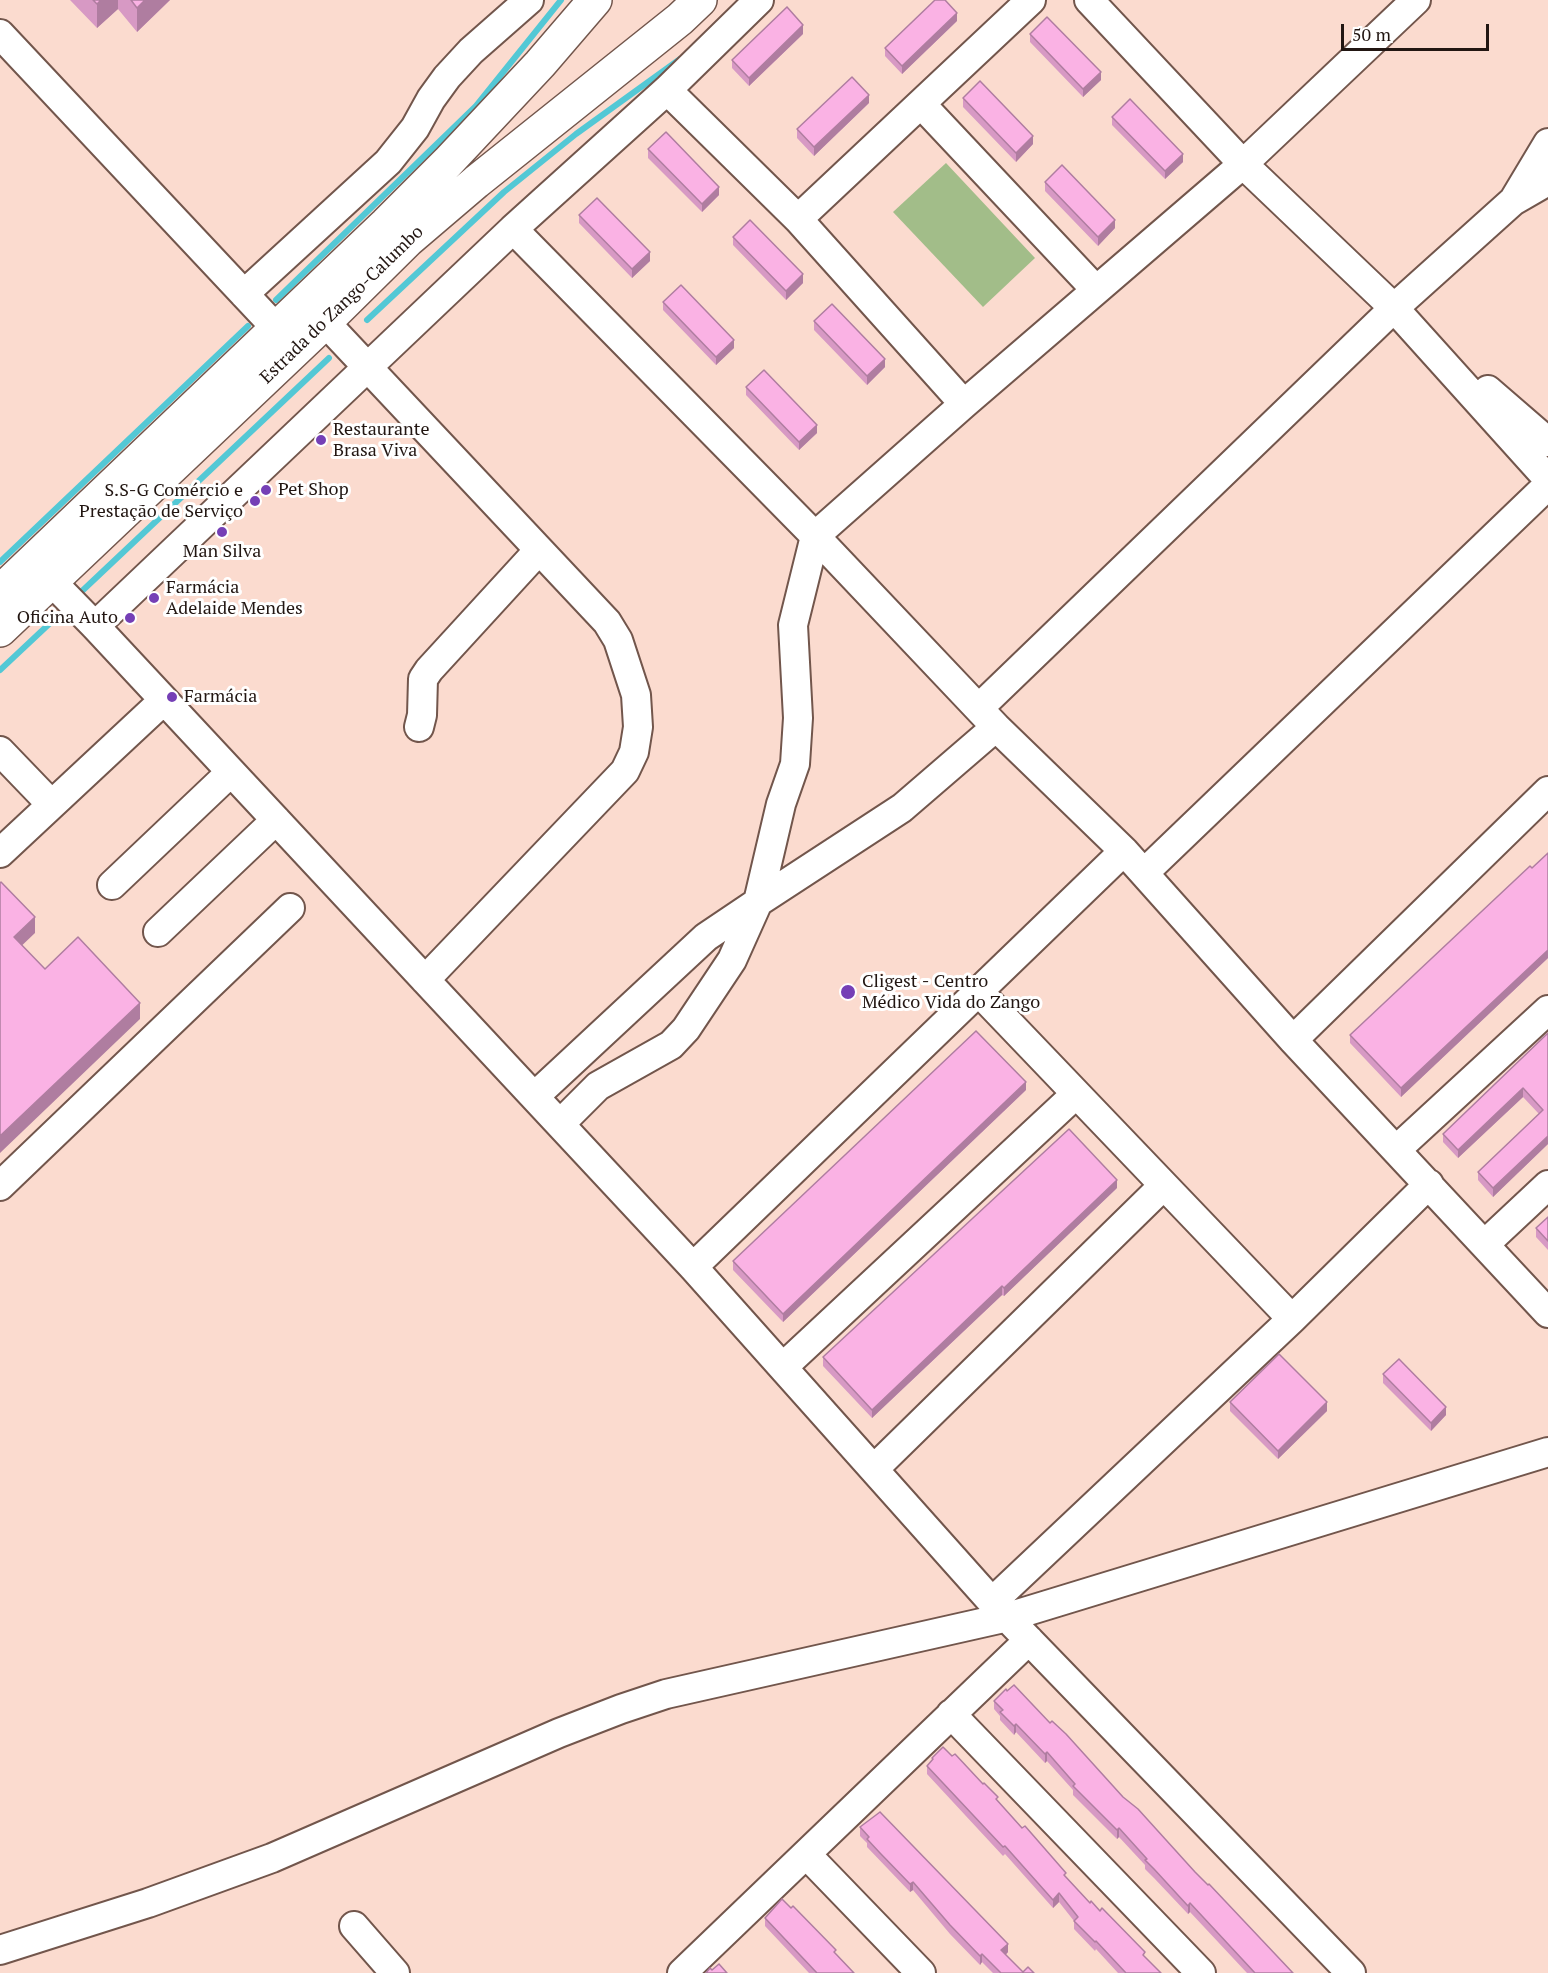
<!DOCTYPE html>
<html>
<head>
<meta charset="utf-8">
<style>
  body { margin:0 }
  #map { position:relative; width:1548px; height:1973px; overflow:hidden; background:#fbdbcf; font-family:"PT Serif",serif }
  canvas { display:block }
  .scale { position:absolute; left:1341px; top:24px; width:148px; height:27px; box-sizing:border-box; border:3px solid #221612; border-top:0; padding-left:8px; font-size:18px; line-height:21px; white-space:nowrap; color:#221612; -webkit-text-stroke:4px #fff; paint-order:stroke }
</style>
</head>
<body>
<div id="map">
<canvas width="1548" height="1973"></canvas>
<div class="scale">50 m</div>
</div>
<script>
const ctx = document.querySelector('canvas').getContext('2d');
ctx.lineJoin = 'round';
function fill(path, color) { ctx.fillStyle = color; ctx.fill(path, 'evenodd'); }
const shape = rows => new Path2D(rows.map(r => 'M' + r).join(''));
function strokePath(path, color, width, dash) { ctx.strokeStyle = color; ctx.lineWidth = width; ctx.lineCap = dash ? 'butt' : 'round'; ctx.setLineDash(dash || []); ctx.stroke(path); }
function write(font, color, halo, rows, align = 'center') {
  ctx.font = font + ' "PT Serif",serif'; ctx.lineWidth = 6; ctx.setLineDash([]); ctx.textBaseline = 'middle'; ctx.strokeStyle = halo; ctx.fillStyle = color; for (const [text, x, y, turn = 0] of rows) {
    ctx.save(); ctx.translate(x, y); ctx.rotate((+turn || 0) * Math.PI / 180); ctx.textAlign = isNaN(turn) ? turn : align; if (halo) ctx.strokeText(text, 0, 0); ctx.fillText(text, 0, 0); ctx.restore();
  }
}
fill(shape([
  [946,163,1035,258,983,307,893,212]
]), '#a2bd89');
strokePath(shape([
  [276,300,476,106,561,0],
  [367,320,504,192,576,134,680,59],
  [0,562,248,326],
  [81,592,329,358],
  [0,670,64,610]
]), '#53c8d5', 6);
const minor = shape([
  [1089,0,1243,164,1394,308,1548,479],
  [0,34,276,328],
  [667,90,798,219,964,404],
  [921,104,1096,290],
  [1515,198,1548,143],
  [798,219,1031,0],
  [513,229,815,536,996,727,1124,851,1293,1040,1548,1313],
  [244,294,388,162,415,128,431,99,447,77,471,51,529,0],
  [325,322,607,622,618,640,636,695,638,727,634,752,625,771,425,980],
  [1488,390,1548,442],
  [51,581,95,626,693,1267,992,1602,1351,1973],
  [95,626,513,229,667,90,759,0],
  [979,708,1394,308,1513,201,1548,181],
  [419,727,422,715,423,679,429,670,539,550],
  [0,751,51,804],
  [0,853,164,700],
  [1144,873,1548,485],
  [112,885,231,772],
  [158,932,276,820],
  [979,992,1292,1319],
  [1293,1040,1548,791],
  [535,1096,706,937,758,902,781,804,795,764,798,718,793,625,815,536,964,404,1243,164,1416,0],
  [560,1124,598,1086,671,1045,686,1029,732,960,758,902,902,808,996,727],
  [1396,1150,1548,1010],
  [0,1186,290,908],
  [1485,1244,1548,1185],
  [693,1267,1124,851],
  [783,1367,1076,1094],
  [874,1469,1163,1186],
  [992,1602,1292,1319,1429,1184],
  [951,1714,1201,1973],
  [807,1855,921,1973],
  [354,1926,395,1973],
  [0,1950,148,1903,272,1858,559,1733,621,1709,666,1694,1008,1617,1548,1452],
  [682,1973,1029,1640]
]);
const major = shape([
  [0,592,386,224,448,162,540,64,595,0],
  [0,630,325,322,408,240,476,182,680,19,700,0]
]);
strokePath(minor, '#72564c', 32);
strokePath(major, '#72564c', 36);
strokePath(minor, '#fff', 28);
strokePath(major, '#fff', 33);
fill(shape([
  [70,0,170,0,137,32,118,9,97,28],
  [957,21,902,74,885,56,885,48],
  [803,34,749,86,732,68,732,60],
  [1030,34,1101,80,1083,97,1030,42],
  [963,98,1033,144,1016,162,963,107],
  [869,103,814,156,797,138,797,129],
  [1112,117,1183,162,1165,179,1112,125],
  [648,149,719,195,702,212,648,158],
  [1045,182,1115,228,1098,246,1045,191],
  [579,215,650,261,632,278,579,223],
  [733,237,803,283,786,300,733,245],
  [663,302,734,348,716,365,663,310],
  [814,321,885,367,867,385,814,330],
  [746,387,817,433,799,450,746,395],
  [1548,853,1548,958,1401,1097,1350,1043,1350,1035],
  [1548,1033,1548,1144,1493,1197,1478,1180,1478,1172,1539,1114,1523,1097,1458,1158,1443,1142,1443,1134],
  [1026,1090,783,1322,733,1270,733,1261],
  [1117,1188,1004,1296,1002,1295,872,1418,823,1366,823,1357],
  [1548,1217,1548,1250,1536,1237,1536,1228],
  [1383,1374,1446,1415,1431,1431,1383,1383],
  [1230,1402,1327,1411,1278,1459,1230,1411],
  [1007,1691,1050,1723,1123,1797,1293,1973,1247,1973,1190,1912,1188,1914,1154,1878,1145,1869,1145,1865,1119,1837,1117,1839,1073,1795,1073,1790,1047,1761,1045,1763,1016,1732,1014,1735,1000,1720,1000,1716,994,1709,994,1701],
  [932,1758,998,1801,1090,1903,1161,1973,1118,1973,1096,1949,1095,1951,1074,1929,1074,1921,1059,1902,1053,1908,1005,1854,1003,1856,927,1774,927,1766,932,1761],
  [860,1827,1008,1952,1006,1955,1023,1972,1034,1973,993,1973,982,1962,980,1965,950,1934,913,1890,910,1892,867,1847,867,1843,860,1836],
  [765,1918,836,1954,854,1973,809,1973,765,1926]
]), '#d799c4');
fill(shape([
  [101,0,118,0,118,9,97,28,97,4],
  [145,0,170,0,137,32,137,8],
  [957,13,957,21,902,74,902,66],
  [803,25,803,34,749,86,749,78],
  [1101,72,1101,80,1083,97,1083,89],
  [869,95,869,103,814,156,814,147],
  [1033,136,1033,144,1016,162,1016,153],
  [1183,154,1183,162,1165,179,1165,171],
  [719,187,719,195,702,212,702,204],
  [1115,220,1115,228,1098,246,1098,237],
  [650,252,650,261,632,278,632,269],
  [803,274,803,283,786,300,786,291],
  [734,340,734,348,716,365,716,357],
  [885,359,885,367,867,385,867,376],
  [817,425,817,433,799,450,799,442],
  [35,917,35,933,14,953,14,937],
  [1548,950,1548,958,1401,1097,1401,1088],
  [140,1003,140,1019,0,1153,0,1136],
  [1026,1082,1026,1090,783,1322,783,1314],
  [1523,1088,1523,1097,1458,1158,1458,1150],
  [1548,1136,1548,1144,1493,1197,1493,1188],
  [1117,1180,1117,1188,1004,1296,1004,1288],
  [1002,1286,1002,1295,872,1418,872,1410],
  [1327,1402,1327,1411,1278,1459,1278,1451],
  [1446,1407,1446,1415,1431,1431,1431,1423],
  [1016,1724,1016,1732,1014,1735,1014,1726],
  [1047,1752,1047,1761,1045,1763,1045,1754],
  [1119,1828,1119,1837,1117,1839,1117,1830],
  [913,1882,913,1890,910,1892,910,1884],
  [1059,1893,1059,1902,1053,1908,1053,1900],
  [1190,1903,1190,1912,1188,1914,1188,1906],
  [1008,1944,1008,1952,1001,1959,1001,1950],
  [982,1954,982,1962,980,1965,980,1956]
]), '#af7da0');
const building = shape([
  [93,0,101,0,97,4,93,0],
  [131,0,145,0,137,8,131,0],
  [935,0,945,0,957,13,902,66,885,48,935,0],
  [787,7,803,25,749,78,732,60,787,7],
  [1047,17,1101,72,1083,89,1030,34,1047,17],
  [852,77,869,95,814,147,797,129,852,77],
  [980,81,1033,136,1016,153,963,98,980,81],
  [1130,99,1183,154,1165,171,1112,117,1130,99],
  [666,132,719,187,702,204,648,149,666,132],
  [1062,165,1115,220,1098,237,1045,182,1062,165],
  [597,198,650,252,632,269,579,215,597,198],
  [750,220,803,274,786,291,733,237,750,220],
  [681,285,734,340,716,357,663,302,681,285],
  [832,304,885,359,867,376,814,321,832,304],
  [764,370,817,425,799,442,746,387,764,370],
  [1548,853,1548,950,1401,1088,1350,1035,1530,866,1532,868,1548,853],
  [1,882,35,917,14,937,45,969,78,937,140,1003,0,1136,0,883,1,882],
  [976,1031,1026,1082,783,1314,733,1261,976,1031],
  [1548,1033,1548,1136,1493,1188,1478,1172,1543,1110,1523,1088,1458,1150,1443,1134,1548,1033],
  [1069,1129,1117,1180,1004,1288,1002,1286,872,1410,823,1357,1069,1129],
  [1548,1217,1548,1241,1536,1228,1548,1217],
  [1279,1354,1327,1402,1278,1451,1230,1402,1279,1354],
  [1399,1359,1446,1407,1431,1423,1383,1374,1399,1359],
  [1014,1685,1050,1723,1052,1721,1066,1734,1123,1797,1138,1809,1195,1872,1208,1885,1209,1884,1293,1973,1255,1973,1190,1903,1188,1906,1154,1869,1145,1860,1147,1859,1119,1828,1117,1830,1073,1786,1075,1784,1047,1752,1045,1754,1016,1724,1014,1726,1000,1712,1003,1710,994,1701,1006,1689,1007,1691,1014,1685],
  [943,1747,952,1756,955,1754,983,1784,984,1783,998,1797,996,1799,1022,1828,1025,1826,1066,1873,1064,1875,1090,1903,1091,1901,1100,1911,1102,1908,1145,1952,1143,1955,1161,1973,1126,1973,1096,1941,1095,1942,1074,1921,1078,1917,1059,1893,1053,1900,1005,1846,1003,1847,927,1766,933,1759,932,1758,943,1747],
  [880,1812,1008,1944,1001,1950,1023,1972,1028,1967,1034,1973,1001,1973,982,1954,980,1956,950,1925,913,1882,910,1884,880,1853,867,1839,869,1837,860,1827,880,1812],
  [782,1899,791,1908,793,1906,836,1950,834,1952,854,1973,817,1973,765,1918,782,1899],
  [719,1964,727,1973,706,1973,710,1968,712,1970,719,1964]
]);
fill(building, '#fab2e4');
strokePath(building, '#af7da0', 1.5);
for (const [x, y, r, color] of [
  [321,440,6,"#753fb6"],
  [266,490,6,"#753fb6"],
  [255,501,6,"#753fb6"],
  [222,532,6,"#753fb6"],
  [154,598,6,"#753fb6"],
  [130,618,6,"#753fb6"],
  [172,697,6,"#753fb6"],
  [848,992,8,"#753fb6"]
]) { const dot = new Path2D(); dot.arc(x, y, r, 0, 2 * Math.PI); ctx.fillStyle = color; ctx.fill(dot); strokePath(dot, '#fff', 2); }
write('18px', '#221612', '#fff', [
  ["Estrada do Zango-Calumbo",342,305,-44]
]);
write('18px', '#221612', '#fff', [
  ["Restaurante",333,430],
  ["Brasa Viva",333,451],
  ["Pet Shop",278,490],
  ["S.S-G Comércio e",243,491,"right"],
  ["Prestação de Serviço",243,512,"right"],
  ["Man Silva",222,552,"center"],
  ["Farmácia",166,588],
  ["Adelaide Mendes",166,609],
  ["Oficina Auto",118,618,"right"],
  ["Farmácia",184,697],
  ["Cligest - Centro",862,982],
  ["Médico Vida do Zango",862,1003]
], 'left');
</script>
</body>
</html>
